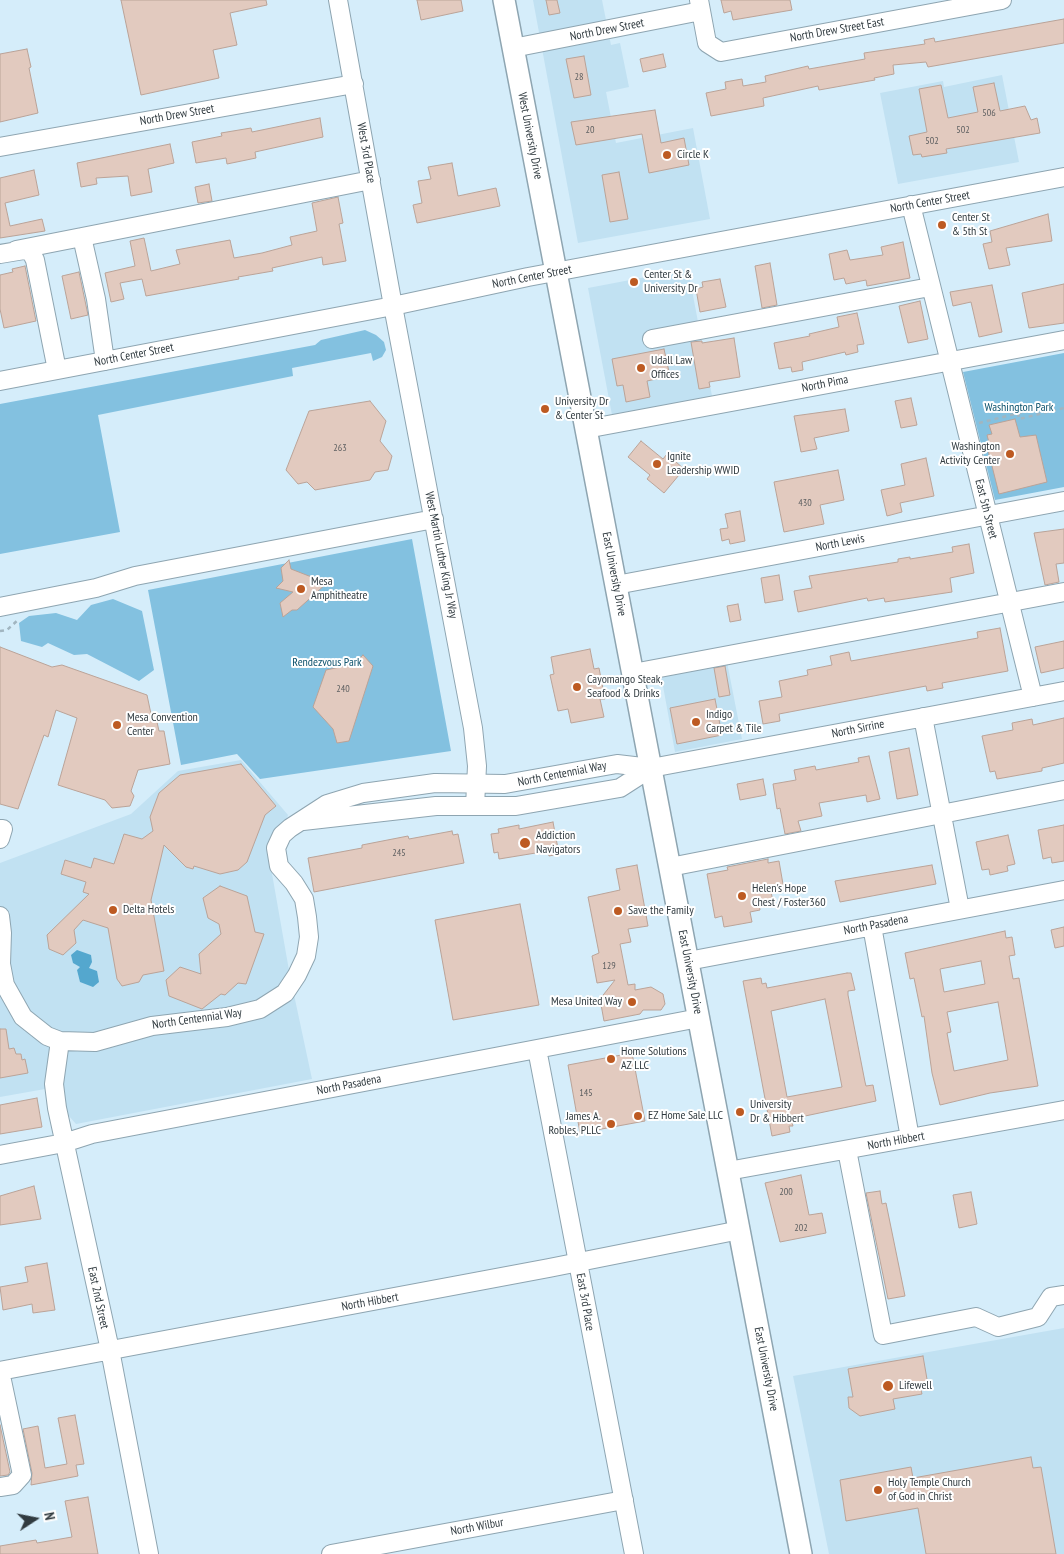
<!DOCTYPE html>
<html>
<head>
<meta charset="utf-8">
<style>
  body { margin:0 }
  #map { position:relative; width:1064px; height:1554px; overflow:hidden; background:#d5edfa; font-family:"PT Sans Narrow",sans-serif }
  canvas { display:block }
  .north { position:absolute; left:10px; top:1494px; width:50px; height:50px; -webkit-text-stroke:4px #fff; paint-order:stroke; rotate:79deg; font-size:14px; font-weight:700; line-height:20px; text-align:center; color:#313b40 }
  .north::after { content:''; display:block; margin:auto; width:18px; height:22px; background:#313b40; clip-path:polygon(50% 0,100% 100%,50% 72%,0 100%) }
</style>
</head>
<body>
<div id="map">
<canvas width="1064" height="1554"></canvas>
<div class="north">N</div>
</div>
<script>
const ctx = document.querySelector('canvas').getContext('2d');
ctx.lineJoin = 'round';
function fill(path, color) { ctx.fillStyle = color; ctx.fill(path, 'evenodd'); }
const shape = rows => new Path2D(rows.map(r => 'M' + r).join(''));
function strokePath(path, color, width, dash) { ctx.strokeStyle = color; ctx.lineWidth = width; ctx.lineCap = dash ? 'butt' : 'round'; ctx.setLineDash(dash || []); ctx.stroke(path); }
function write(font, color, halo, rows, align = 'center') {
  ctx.font = font + ' "PT Sans Narrow",sans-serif'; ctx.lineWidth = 4; ctx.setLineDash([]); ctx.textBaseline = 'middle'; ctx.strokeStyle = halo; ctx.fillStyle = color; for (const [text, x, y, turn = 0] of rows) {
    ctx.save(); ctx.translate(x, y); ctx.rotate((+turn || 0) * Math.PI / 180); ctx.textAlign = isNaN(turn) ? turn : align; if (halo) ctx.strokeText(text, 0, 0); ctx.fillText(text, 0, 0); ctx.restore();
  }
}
fill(shape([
  [533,0,602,0,611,45,620,43,629,87,606,92,616,143,693,128,710,219,578,243],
  [1002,75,1019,162,898,184,880,93,943,81,944,87],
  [688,269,712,396,612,415,588,288],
  [727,662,742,739,675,752,661,675],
  [241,760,288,815,271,868,290,976,312,1079,76,1124,45,1089,0,1097,0,863,131,814,178,771],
  [1064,1328,1064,1554,829,1554,793,1376]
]), '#c1e1f2');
fill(shape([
  [365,330,376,335,384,342,386,350,382,357,373,361,371,353,292,368,293,376,98,415,120,532,0,554,0,404,315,345,321,340],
  [1064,353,1064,487,995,500,963,372],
  [412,539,451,751,260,779,237,754,181,765,148,590],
  [113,599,142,611,154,670,139,681,87,654,74,655,48,643,42,647,21,641,19,623,29,616,56,613,77,620,91,605]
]), '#83c1e0');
fill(shape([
  [77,950,91,955,92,962,89,968,97,971,99,982,93,987,80,982,77,970,80,967,73,963,71,955]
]), '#54a7ce');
const building = shape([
  [121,0,266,0,267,5,230,13,237,45,213,50,219,78,141,95,121,0],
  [417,0,461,0,463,11,421,20,417,0],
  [546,0,557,0,560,13,549,15,546,0],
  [721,0,790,0,792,10,733,20,731,11,724,13,721,0],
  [1064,19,1064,43,928,67,926,62,893,65,894,74,874,78,875,80,819,90,818,86,763,98,764,106,711,116,706,93,726,89,725,82,742,79,743,86,766,82,765,76,808,66,809,69,865,59,864,53,925,44,924,40,934,38,935,42,1064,19],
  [27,49,31,67,29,68,38,113,0,122,0,54,27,49],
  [663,54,666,67,643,72,640,59,663,54],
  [584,56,591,95,574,98,566,59,584,56],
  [994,83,1000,111,1025,106,1031,120,1037,118,1040,133,946,149,947,153,922,157,921,154,913,155,909,136,927,132,919,89,941,85,948,118,978,112,973,87,994,83],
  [655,110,661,143,684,138,689,165,649,173,642,134,576,145,571,122,655,110],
  [320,118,323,137,255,152,256,158,227,164,226,158,196,163,192,142,222,136,221,133,251,128,252,132,320,118],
  [170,144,174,163,148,169,152,192,131,196,128,176,96,178,97,184,81,187,77,163,170,144],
  [452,163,458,196,496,188,500,206,417,223,413,205,422,203,418,181,431,179,428,167,452,163],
  [34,170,39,195,5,203,10,226,42,219,45,231,0,238,0,178,34,170],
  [619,172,628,219,610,222,602,175,619,172],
  [209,184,212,201,198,203,195,187,209,184],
  [338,197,343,223,339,224,346,261,323,265,322,257,272,268,273,271,238,277,239,279,146,296,142,279,120,283,124,299,111,302,105,273,135,266,130,241,144,238,151,271,180,264,176,250,230,240,234,258,262,253,292,245,290,237,317,231,312,203,338,197],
  [1048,214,1052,241,1006,248,1010,265,989,269,983,244,992,242,990,231,1048,214],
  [903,242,910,278,867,286,866,280,846,284,844,278,834,280,829,254,847,250,850,260,883,255,881,247,903,242],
  [770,263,777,305,762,308,755,266,770,263],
  [25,266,36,321,4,328,0,309,0,275,13,272,12,269,25,266],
  [79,272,88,315,71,319,62,276,79,272],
  [720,279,726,307,700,312,696,289,703,287,702,282,720,279],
  [1064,284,1064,323,1029,328,1022,293,1064,284],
  [992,285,1002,332,979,337,971,302,953,306,950,292,992,285],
  [920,301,928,339,908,343,899,306,920,301],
  [857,313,864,344,857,345,858,352,846,355,845,352,802,362,803,370,792,372,791,367,779,369,774,343,810,336,809,334,839,327,837,317,857,313],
  [734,338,740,377,709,382,710,387,699,389,691,342,702,341,702,343,734,338],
  [664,349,670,376,647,381,650,397,626,402,623,385,617,386,612,359,664,349],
  [911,398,917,425,901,428,895,401,911,398],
  [370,401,386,421,380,441,392,456,388,470,375,472,370,480,315,490,307,482,298,484,286,470,309,411,370,401],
  [845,409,849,431,814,438,817,449,801,452,794,416,845,409],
  [1015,419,1020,437,1036,435,1047,482,999,494,988,450,991,450,987,435,992,434,989,425,1015,419],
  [641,441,663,459,667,454,684,469,664,493,647,479,650,475,628,457,641,441],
  [926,458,934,496,900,503,902,512,887,516,881,490,905,485,901,464,926,458],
  [838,470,844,500,820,505,824,524,784,532,774,482,838,470],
  [740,511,745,541,730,544,729,539,722,541,720,529,728,528,725,514,740,511],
  [1064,529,1064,563,1056,564,1059,582,1045,585,1034,533,1064,529],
  [969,544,974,573,950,578,952,592,885,602,884,598,868,601,867,598,798,612,794,591,812,588,809,576,898,562,898,559,910,557,910,559,953,552,952,547,969,544],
  [289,560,291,569,327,583,297,610,292,610,283,617,280,603,293,592,276,588,283,581,281,568,289,560],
  [779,575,783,600,765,603,761,578,779,575],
  [738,604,741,620,730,622,727,606,738,604],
  [1000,628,1008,671,942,683,943,688,927,691,926,686,779,714,780,721,763,724,759,701,782,697,779,681,808,675,807,670,832,665,830,656,849,652,851,661,978,638,977,632,1000,628],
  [1064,641,1064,668,1041,673,1035,647,1064,641],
  [0,647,52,667,62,665,147,695,151,714,155,713,159,731,164,731,170,764,138,770,131,791,134,796,130,806,112,808,105,800,58,785,77,718,56,710,48,737,44,735,18,809,0,804,0,647],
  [590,649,594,669,599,668,605,699,600,699,604,717,571,723,568,709,558,711,550,675,554,674,551,657,590,649],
  [363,655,373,666,349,741,337,743,333,729,313,707,326,670,354,664,363,655],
  [725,666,730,695,719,697,714,668,725,666],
  [715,699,722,735,677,744,670,708,715,699],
  [1064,718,1064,763,1042,768,1042,771,997,779,995,771,990,772,982,736,1013,730,1012,723,1032,719,1033,725,1064,718],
  [909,748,918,795,897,799,889,752,909,748],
  [869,756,880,799,867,802,866,795,819,803,822,816,798,821,801,831,785,834,780,808,777,809,773,784,796,780,794,770,815,766,816,770,859,762,858,758,869,756],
  [241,764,276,806,265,815,247,862,238,870,220,874,194,866,193,869,186,867,164,845,151,900,164,971,143,975,139,982,122,986,117,979,108,928,83,920,74,930,76,943,63,955,49,949,47,935,89,894,83,892,86,882,61,874,65,860,91,868,94,858,114,864,124,834,142,839,153,831,150,817,159,793,180,775,241,764],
  [763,779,766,795,740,800,737,784,763,779],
  [553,822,559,854,549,856,548,851,499,859,498,852,494,853,491,834,499,833,498,829,519,825,519,829,553,822],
  [1064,825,1064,861,1052,863,1051,857,1043,859,1038,830,1064,825],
  [452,831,453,835,458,834,464,863,314,892,308,858,362,848,362,845,408,836,409,839,452,831],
  [1008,835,1015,864,1007,866,1008,871,990,875,989,869,982,870,976,842,1008,835],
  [768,859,768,863,779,861,784,890,771,892,773,901,759,903,760,910,750,912,752,922,724,927,722,916,715,918,707,874,728,870,727,867,768,859],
  [637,865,648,926,628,929,631,942,620,944,628,985,635,984,635,990,651,987,663,994,665,1004,661,1010,643,1010,640,1014,604,1021,600,999,615,980,597,983,592,956,599,953,588,897,620,890,616,869,637,865],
  [932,865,936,884,840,902,835,881,932,865],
  [220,886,247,896,255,932,264,934,246,984,238,983,225,995,221,994,202,1009,169,996,166,980,180,967,201,974,199,954,221,934,219,924,208,918,203,898,220,886],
  [520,904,539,1005,453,1020,435,920,520,904],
  [1064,927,1064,946,1055,948,1051,930,1064,927],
  [1005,931,1006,938,1012,937,1015,955,1009,956,1013,979,1019,978,1038,1086,990,1093,940,1105,932,1073,924,1016,922,1017,914,978,910,979,905,953,1005,931],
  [981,961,985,984,944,992,940,969,981,961],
  [998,1002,1008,1060,954,1071,947,1033,951,1032,947,1012,998,1002],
  [847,973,851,973,855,990,848,991,848,995,865,1082,866,1086,873,1085,876,1101,791,1119,793,1126,789,1126,790,1132,772,1136,743,981,761,978,762,984,766,983,767,988,847,973],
  [825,999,842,1087,787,1097,771,1011,825,999],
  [0,1029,6,1029,9,1049,14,1048,16,1054,21,1054,22,1060,25,1059,28,1073,0,1078,0,1029],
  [632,1053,645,1121,580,1133,568,1065,632,1053],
  [37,1098,42,1127,0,1134,0,1105,37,1098],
  [801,1175,809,1215,822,1213,826,1233,780,1242,765,1183,801,1175],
  [34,1186,41,1219,0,1225,0,1196,34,1186],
  [880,1191,882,1204,886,1203,905,1296,888,1299,866,1193,880,1191],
  [971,1192,977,1224,959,1228,953,1195,971,1192],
  [47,1263,55,1310,33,1313,32,1304,3,1310,0,1287,28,1282,25,1267,47,1263],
  [923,1356,928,1385,920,1386,922,1394,893,1399,895,1409,860,1416,849,1408,848,1397,853,1397,848,1369,923,1356],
  [75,1415,84,1464,76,1465,78,1476,31,1485,32,1473,23,1429,38,1426,45,1468,67,1464,58,1418,75,1415],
  [0,1425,10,1472,8,1475,0,1476,0,1425],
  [1031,1457,1033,1468,1041,1467,1056,1554,926,1554,918,1508,846,1521,840,1480,911,1467,913,1478,1031,1457],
  [88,1497,98,1554,0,1554,0,1546,36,1540,37,1543,72,1537,65,1501,88,1497]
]);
fill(building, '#e2cabf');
strokePath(building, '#baa398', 1);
const minor = shape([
  [338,0,393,306,473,728,477,766,475,806],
  [699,0,707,43,721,52,1002,0],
  [513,48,701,11],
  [0,147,354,84],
  [911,205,1033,697],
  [82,237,96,299,105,361],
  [16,250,371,180],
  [0,254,24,250,31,252,35,260,57,370],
  [652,339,930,287],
  [0,381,393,306,528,277,1064,177],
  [586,429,1064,340],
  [616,585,1064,501],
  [0,607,96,588,135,576,434,519],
  [633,673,1064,592],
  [923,717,960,909],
  [303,821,436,806,516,806,620,788,651,768],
  [0,829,3,829,0,839],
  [670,867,1064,790],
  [0,916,2,933,1,964,5,985,23,1017,47,1036,60,1041,95,1042,152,1026,227,1017,260,1009,285,993,297,975,306,956,309,937,307,917,304,899,294,883,279,866,276,848,282,835,290,828,327,804,363,793,435,783,505,784,617,764,651,768,1064,691],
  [872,926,910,1138],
  [688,961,1064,890],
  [60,1041,54,1084,57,1108,110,1350,149,1554],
  [537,1049,634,1554],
  [847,1150,883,1335,976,1317,998,1327,1038,1317,1051,1297,1064,1295],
  [0,1155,64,1143,92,1134,699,1018],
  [728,1171,1064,1110],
  [0,1371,549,1268,740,1230],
  [0,1487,13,1485,22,1475,0,1371],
  [331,1554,624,1500]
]);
const major = shape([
  [504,0,801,1554]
]);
strokePath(minor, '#8ea5b1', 20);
strokePath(major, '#8ea5b1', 24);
strokePath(shape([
  [1018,413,1019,419,1064,408],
  [979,423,1039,408],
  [0,631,7,630,19,619]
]), '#a1b5c0', 2.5, [4, 4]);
strokePath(minor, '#fff', 18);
strokePath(major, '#fff', 21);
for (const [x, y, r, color] of [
  [667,155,5,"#bd5a22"],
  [942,225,5,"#bd5a22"],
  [634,282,5,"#bd5a22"],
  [641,368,5,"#bd5a22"],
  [545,409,5,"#bd5a22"],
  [1010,454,5,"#bd5a22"],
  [657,464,5,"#bd5a22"],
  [301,589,5,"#bd5a22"],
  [577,687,5,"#bd5a22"],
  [696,722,5,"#bd5a22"],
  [117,725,5,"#bd5a22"],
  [525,843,6,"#bd5a22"],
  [742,896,5,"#bd5a22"],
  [113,910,5,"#bd5a22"],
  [618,911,5,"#bd5a22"],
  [632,1002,5,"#bd5a22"],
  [611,1059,5,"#bd5a22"],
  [740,1112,5,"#bd5a22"],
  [638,1116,5,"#bd5a22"],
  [611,1124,5,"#bd5a22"],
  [888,1386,6,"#bd5a22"],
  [878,1490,5,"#bd5a22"]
]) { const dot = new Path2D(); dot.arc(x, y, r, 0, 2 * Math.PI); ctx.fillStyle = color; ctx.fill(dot); strokePath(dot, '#fff', 2); }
write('10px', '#5d5f60', null, [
  ["28",579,77],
  ["506",989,113],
  ["20",590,130],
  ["502",963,130],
  ["502",932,141],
  ["263",340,448],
  ["430",805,503],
  ["240",343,689],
  ["245",399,853],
  ["129",609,966],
  ["145",586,1093],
  ["200",786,1192],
  ["202",801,1228]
]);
write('12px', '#313b40', '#fff', [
  ["North Drew Street",607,30,-11],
  ["North Drew Street East",837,30,-10],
  ["North Drew Street",177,115,-10],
  ["West University Drive",530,136,79],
  ["West 3rd Place",366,153,80],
  ["North Center Street",930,202,-10],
  ["North Center Street",532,277,-11],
  ["North Center Street",134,355,-11],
  ["North Pima",825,384,-11],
  ["East 5th Street",986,509,76],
  ["North Lewis",840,543,-11],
  ["West Martin Luther King Jr Way",441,555,79],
  ["East University Drive",614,574,79],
  ["North Sirrine",858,729,-11],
  ["North Centennial Way",562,774,-11],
  ["North Pasadena",876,925,-11],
  ["East University Drive",690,972,79],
  ["North Centennial Way",197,1019,-8],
  ["North Pasadena",349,1085,-11],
  ["North Hibbert",896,1141,-10],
  ["East 2nd Street",98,1298,78],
  ["North Hibbert",370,1302,-10],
  ["East 3rd Place",585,1302,80],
  ["East University Drive",766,1369,79],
  ["North Wilbur",477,1527,-10]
]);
write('12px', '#313b40', '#fff', [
  ["Circle K",677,155],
  ["Center St",952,218],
  ["& 5th St",952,232],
  ["Center St &",644,275],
  ["University Dr",644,289],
  ["Udall Law",651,361],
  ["Offices",651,375],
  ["University Dr",555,402],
  ["& Center St",555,416],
  ["Washington",1000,447,"right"],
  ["Activity Center",1000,461,"right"],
  ["Ignite",667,457],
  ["Leadership WWID",667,471],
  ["Mesa",311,582],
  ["Amphitheatre",311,596],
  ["Cayomango Steak,",587,680],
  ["Seafood & Drinks",587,694],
  ["Indigo",706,715],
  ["Carpet & Tile",706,729],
  ["Mesa Convention",127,718],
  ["Center",127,732],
  ["Addiction",536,836],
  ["Navigators",536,850],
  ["Helen's Hope",752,889],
  ["Chest / Foster360",752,903],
  ["Delta Hotels",123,910],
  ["Save the Family",628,911],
  ["Mesa United Way",622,1002,"right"],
  ["Home Solutions",621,1052],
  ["AZ LLC",621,1066],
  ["University",750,1105],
  ["Dr & Hibbert",750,1119],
  ["EZ Home Sale LLC",648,1116],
  ["James A.",601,1117,"right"],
  ["Robles, PLLC",601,1131,"right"],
  ["Lifewell",899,1386],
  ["Holy Temple Church",888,1483],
  ["of God in Christ",888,1497]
], 'left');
write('12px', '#0d526d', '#fff', [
  ["Washington Park",1019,408],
  ["Rendezvous Park",327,663]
]);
</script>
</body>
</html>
